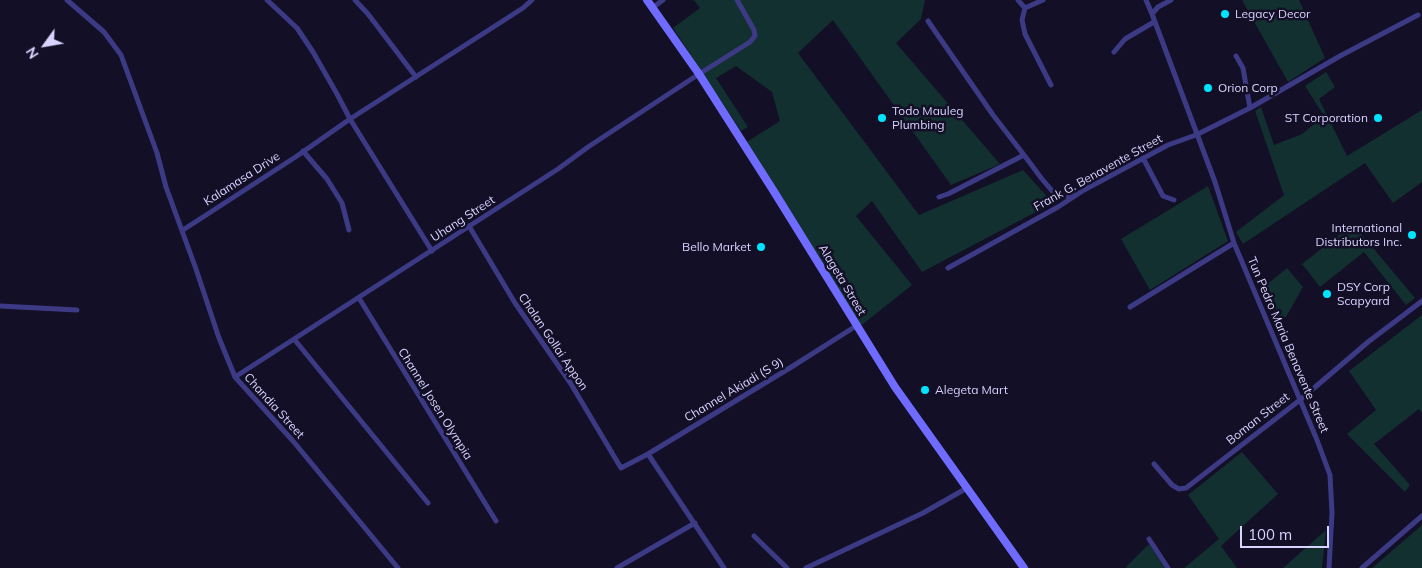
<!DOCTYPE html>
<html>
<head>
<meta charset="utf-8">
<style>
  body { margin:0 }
  #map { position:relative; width:1422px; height:568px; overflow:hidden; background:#130f26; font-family:Mulish,sans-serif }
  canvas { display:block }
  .north { position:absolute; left:20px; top:20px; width:50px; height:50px; -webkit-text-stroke:4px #130f26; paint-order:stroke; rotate:238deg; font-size:14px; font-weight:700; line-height:20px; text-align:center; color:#d9d4ff }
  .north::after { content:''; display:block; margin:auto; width:18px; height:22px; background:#d9d4ff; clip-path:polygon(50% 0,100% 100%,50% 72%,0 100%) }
  .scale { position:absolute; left:1240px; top:526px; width:89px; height:22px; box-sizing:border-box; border:2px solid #d9d4ff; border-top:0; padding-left:6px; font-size:15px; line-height:18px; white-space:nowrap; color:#d9d4ff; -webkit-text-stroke:4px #130f26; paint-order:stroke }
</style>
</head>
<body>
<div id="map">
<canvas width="1422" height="568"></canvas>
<div class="north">N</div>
<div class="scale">100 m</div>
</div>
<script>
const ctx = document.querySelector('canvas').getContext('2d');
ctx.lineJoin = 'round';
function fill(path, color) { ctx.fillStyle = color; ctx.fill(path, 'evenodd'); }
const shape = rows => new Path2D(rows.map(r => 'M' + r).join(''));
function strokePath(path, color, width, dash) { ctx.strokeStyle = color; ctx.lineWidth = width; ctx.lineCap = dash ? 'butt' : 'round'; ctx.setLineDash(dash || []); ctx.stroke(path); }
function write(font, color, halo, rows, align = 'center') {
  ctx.font = font + ' Mulish,sans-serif'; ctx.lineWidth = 5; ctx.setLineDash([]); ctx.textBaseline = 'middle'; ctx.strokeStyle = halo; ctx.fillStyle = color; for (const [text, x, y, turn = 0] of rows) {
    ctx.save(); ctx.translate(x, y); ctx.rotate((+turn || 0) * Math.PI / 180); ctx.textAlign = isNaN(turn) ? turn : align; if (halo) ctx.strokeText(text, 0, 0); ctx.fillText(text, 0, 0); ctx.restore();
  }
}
fill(shape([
  [694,0,925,0,921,19,896,43,1000,164,951,185,833,20,798,53,919,215,1023,170,1053,203,922,272,872,201,856,216,912,285,858,328,745,143,780,121,772,92,736,66,716,78,748,127,741,131,673,28,700,8],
  [1242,0,1299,0,1325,58,1288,82],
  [1326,72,1335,87,1319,99,1347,156,1422,110,1422,182,1393,203,1365,163,1243,244,1236,232,1284,195,1255,111,1261,107,1274,145,1302,134,1324,116,1305,86],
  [1208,186,1228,241,1150,290,1121,239],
  [1353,224,1415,298,1406,305,1364,252,1320,287,1302,264],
  [1287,268,1303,287,1286,317,1273,319,1260,290],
  [1422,315,1422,413,1419,409,1374,444,1410,485,1405,492,1347,434,1376,410,1349,371],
  [1242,452,1278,494,1221,546,1237,568,1184,568,1219,539,1188,495],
  [1422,525,1422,568,1372,568],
  [1326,530,1322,568,1283,568],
  [1149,544,1165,568,1127,568,1126,567]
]), '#12302f');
strokePath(shape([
  [67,0,104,32,121,55,157,153,166,187,196,269,219,338,235,377,293,441,398,568],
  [267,0,297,28,313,52,337,94,350,119,432,251],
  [355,0,368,14,416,77],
  [1018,0,1025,8],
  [1043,0,1025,8,1022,20,1025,34,1051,85],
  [1146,0,1152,14,1215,182,1234,243,1317,440,1330,475,1332,513,1329,568],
  [652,8,663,0],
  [1152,14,1158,7,1171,0],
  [928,21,993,115,1024,155,1042,179,1053,192,1063,196,1074,195],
  [1114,52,1125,39,1154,22],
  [1236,56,1243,68,1250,108],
  [303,151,327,179,342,203,349,230],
  [1143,158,1163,196,1174,200],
  [939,197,948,194,1024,155],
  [469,226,515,303,571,384,621,468,648,454,793,366,856,326],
  [183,230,297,156,350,119,523,8,532,0],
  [948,268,1058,207,1084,190,1168,145,1196,135,1250,108,1340,56,1418,15],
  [359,298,496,521],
  [0,306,77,310],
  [1130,307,1234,243],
  [294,339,428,503],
  [235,377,558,169,588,147,699,74,750,42,755,36,754,30,737,0],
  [648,454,724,568],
  [1154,464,1172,485,1179,489,1186,488,1300,400,1368,342,1422,301],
  [754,536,787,568],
  [1149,539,1168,568],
  [617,568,695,523],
  [806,568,923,513,967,488],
  [1362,568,1422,516]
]), '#3d3a85', 5);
strokePath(shape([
  [647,0,699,74,773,190,895,387,1024,568]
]), '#6f6bff', 8);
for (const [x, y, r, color] of [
  [1225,14,5,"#00e5ff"],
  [1208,88,5,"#00e5ff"],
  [882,118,5,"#00e5ff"],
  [1378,118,5,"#00e5ff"],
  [1412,235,5,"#00e5ff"],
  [761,247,5,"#00e5ff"],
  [1327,294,5,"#00e5ff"],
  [925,390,5,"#00e5ff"]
]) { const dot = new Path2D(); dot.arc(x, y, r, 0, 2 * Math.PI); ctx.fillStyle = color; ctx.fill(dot); strokePath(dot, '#130f26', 2); }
write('12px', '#d9d4ff', '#130f26', [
  ["Legacy Decor",1235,14],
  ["Orion Corp",1218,88],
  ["Todo Mauleg",892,111],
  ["Plumbing",892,125],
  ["ST Corporation",1368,118,"right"],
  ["International",1402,228,"right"],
  ["Distributors Inc.",1402,242,"right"],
  ["Bello Market",751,247,"right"],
  ["DSY Corp",1337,287],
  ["Scapyard",1337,301],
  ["Alegeta Mart",935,390]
], 'left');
write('12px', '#d9d4ff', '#130f26', [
  ["Frank G. Benavente Street",1098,173,-29],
  ["Kalamasa Drive",242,179,-33],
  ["Uhang Street",463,219,-33],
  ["Alageta Street",842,280,59],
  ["Chalan Gollai Appon",553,342,56],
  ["Tun Pedro Maria Benavente Street",1288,345,67],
  ["Channel Akiadi (S 9)",734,390,-31],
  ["Channel Josen Olympia",435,404,58],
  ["Chandia Street",274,406,48],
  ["Boman Street",1258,419,-38]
]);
</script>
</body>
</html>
